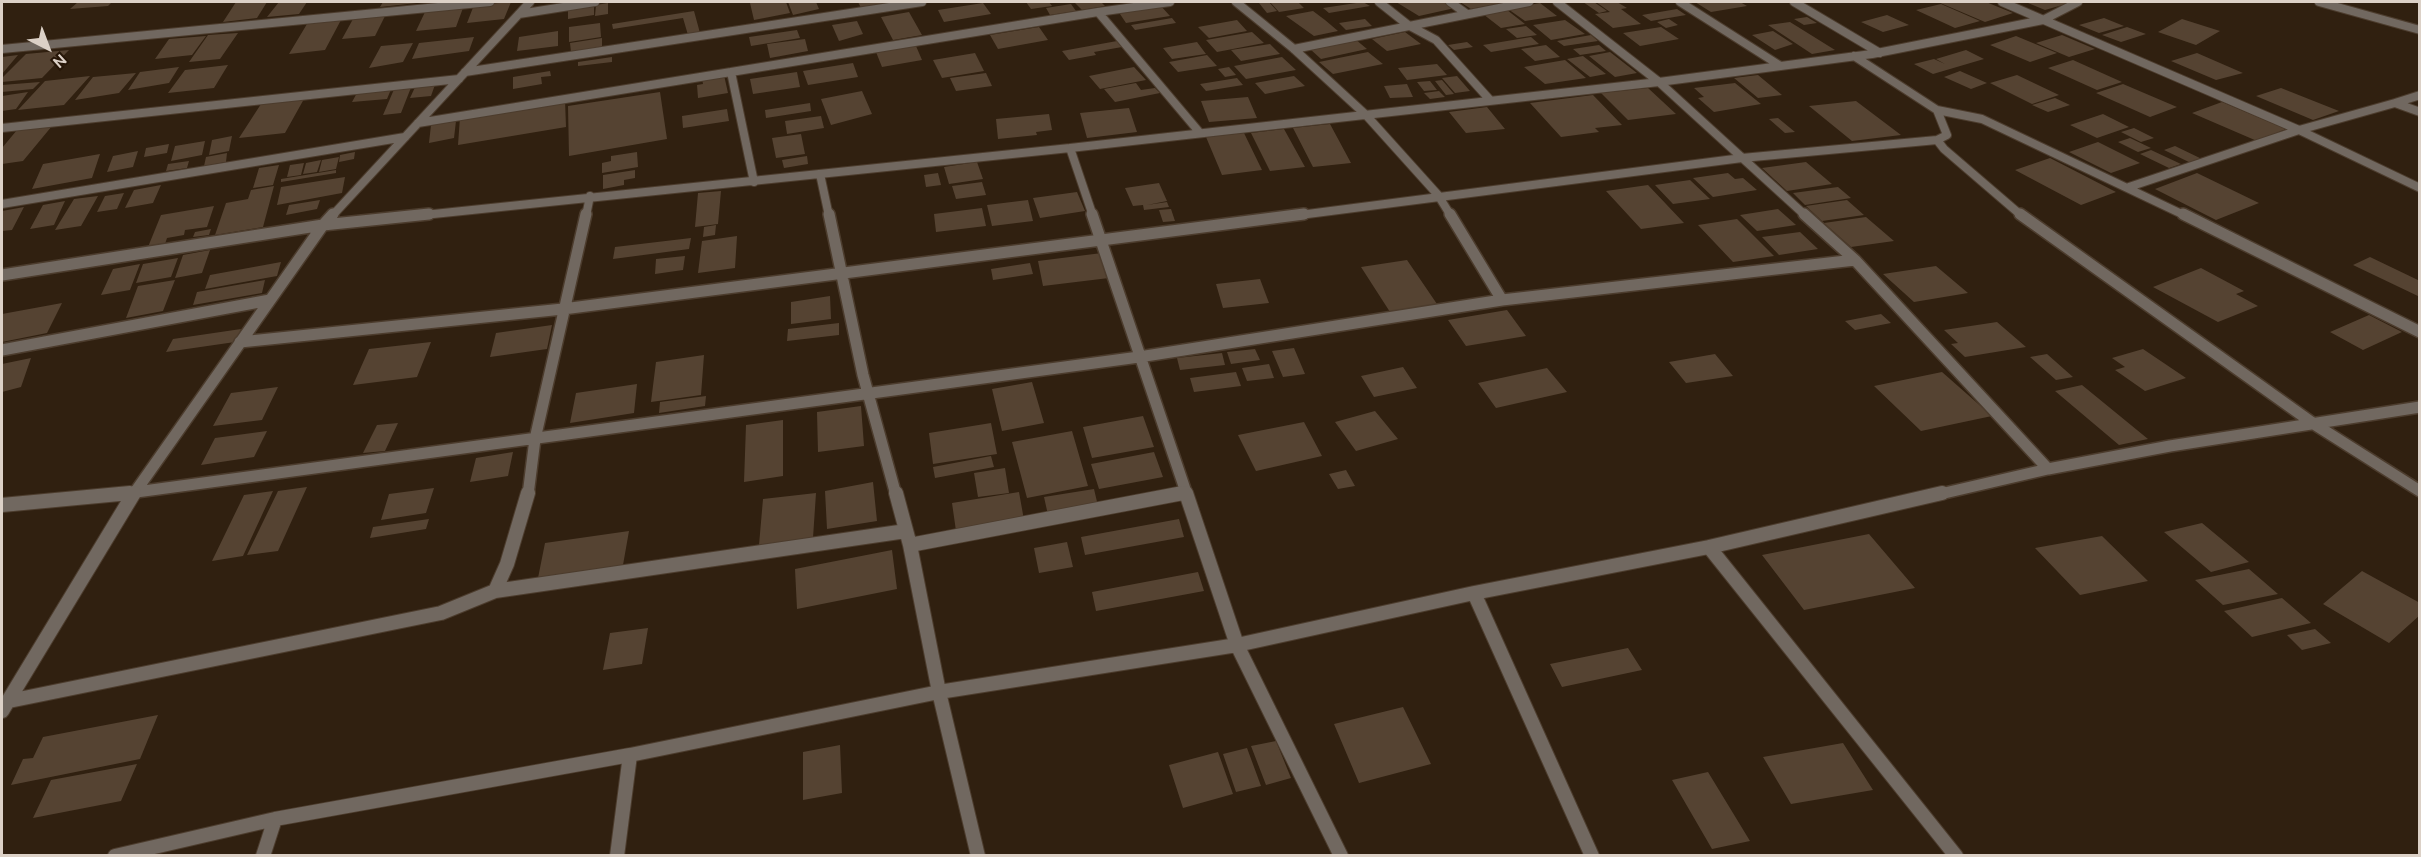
<!DOCTYPE html>
<html>
<head>
<meta charset="utf-8">
<style>
  body { margin:0 }
  #map { position:relative; width:2421px; height:857px; overflow:hidden; background:#302010; font-family:Ubuntu,sans-serif }
  canvas { display:block }
  .frame { position:absolute; inset:0; border:3px solid #dcd1c7; pointer-events:none }
  .north { position:absolute; left:18px; top:18px; width:60px; height:60px; -webkit-text-stroke:4px #261607; paint-order:stroke; rotate:138deg; font-size:16px; font-weight:700; line-height:24px; text-align:center; color:#dcd1c7 }
  .north::after { content:''; display:block; margin:auto; width:21px; height:27px; background:#dcd1c7; clip-path:polygon(50% 0,100% 100%,50% 72%,0 100%) }
</style>
</head>
<body>
<div id="map">
<canvas width="2421" height="857"></canvas>
<div class="frame"></div>
<div class="north">N</div>
</div>
<script>
const ctx = document.querySelector('canvas').getContext('2d');
ctx.lineJoin = 'round';
function fill(path, color) { ctx.fillStyle = color; ctx.fill(path, 'evenodd'); }
const shape = rows => new Path2D(rows.map(r => 'M' + r).join(''));
function strokePath(path, color, width, dash) { ctx.strokeStyle = color; ctx.lineWidth = width; ctx.lineCap = dash ? 'butt' : 'round'; ctx.setLineDash(dash || []); ctx.stroke(path); }
fill(shape([
  [78,2,112,2,108,6,70,9],
  [236,2,267,2,257,18,223,22],
  [279,2,307,2,299,14,267,17],
  [383,2,417,2,417,3,380,7],
  [511,2,504,19,467,23,474,5],
  [760,2,786,2,790,13,754,20,750,3],
  [788,2,816,2,819,9,793,15],
  [858,2,909,2,862,10],
  [1026,2,1049,2,1052,6,1031,9],
  [1074,2,1101,2,1105,6,1082,10],
  [1269,2,1277,11,1267,13,1259,3],
  [1270,2,1298,2,1304,8,1279,12],
  [1363,2,1370,6,1329,13,1323,8],
  [1396,2,1445,2,1455,8,1419,16],
  [1460,2,1502,2,1502,3,1471,9],
  [1583,2,1594,2,1607,11,1599,13],
  [1596,2,1617,2,1627,8,1621,9,1641,24,1613,28,1595,14,1610,12],
  [1695,2,1740,2,1747,6,1711,12],
  [1938,2,1986,2,2013,13,1985,22],
  [2073,2,2045,10,2028,3,2032,2],
  [608,3,608,14,595,16,596,5],
  [983,3,991,14,944,22,938,10],
  [1540,3,1557,16,1525,21,1508,9],
  [1071,4,1076,11,1050,15,1046,8],
  [1941,4,1980,21,1955,28,1916,10],
  [594,5,594,15,568,19,568,8],
  [1160,5,1170,16,1126,23,1118,11],
  [463,8,456,27,416,31,425,12],
  [1677,9,1686,15,1651,21,1642,15],
  [1507,10,1525,24,1501,28,1483,14],
  [694,11,700,33,688,35,683,18,613,29,612,24],
  [1313,11,1325,20,1338,31,1314,36,1286,16],
  [909,12,922,35,893,40,881,17],
  [1887,15,1909,25,1883,32,1861,22],
  [385,16,375,36,342,39,353,19],
  [1807,17,1817,23,1804,25,1794,19],
  [1172,18,1176,23,1135,30,1131,25],
  [2104,18,2124,26,2099,33,2079,25],
  [1365,19,1372,26,1346,30,1339,23],
  [1669,19,1678,25,1666,28,1657,22],
  [2182,19,2220,31,2196,45,2158,32],
  [341,20,325,50,289,54,307,24],
  [1237,20,1247,31,1209,38,1198,27],
  [1565,20,1585,34,1551,40,1533,25],
  [857,21,863,34,839,41,832,25],
  [1790,22,1835,50,1812,54,1768,25],
  [600,23,601,37,569,42,569,27],
  [1526,26,1537,35,1517,38,1506,29],
  [1039,27,1048,40,998,49,990,35],
  [1661,27,1679,39,1640,46,1623,33],
  [2127,27,2146,34,2121,42,2102,35],
  [797,30,800,38,751,46,749,37],
  [558,31,558,46,517,51,519,37],
  [1773,31,1793,44,1775,50,1752,35],
  [1252,32,1264,43,1217,52,1206,40],
  [1405,32,1421,44,1387,51,1372,39],
  [238,33,220,59,189,62,208,35],
  [1591,35,1598,41,1564,46,1557,41],
  [2062,35,2095,49,2069,57,2036,43],
  [206,36,192,55,155,59,169,39],
  [2016,36,2057,53,2030,62,1990,45],
  [474,37,469,51,412,59,419,43],
  [1531,37,1539,44,1491,52,1483,45],
  [602,38,602,48,571,52,570,43],
  [805,39,808,51,770,58,767,44],
  [1355,39,1367,49,1321,59,1310,49],
  [1117,41,1122,47,1094,52,1096,55,1069,60,1062,51],
  [1197,42,1206,54,1172,59,1163,48],
  [1467,42,1473,47,1454,50,1448,45],
  [413,43,403,62,369,68,381,46],
  [1270,44,1280,54,1241,61,1231,50],
  [1546,45,1560,57,1535,61,1521,49],
  [1599,45,1606,51,1580,55,1573,49],
  [916,46,922,60,882,67,876,52],
  [69,50,42,78,2,82,2,78,26,54],
  [1966,50,1984,59,1933,74,1914,64,1934,59,1945,64,1936,59],
  [1368,52,1383,64,1333,74,1319,62],
  [1610,52,1637,73,1615,77,1589,56],
  [975,53,984,71,942,78,933,60],
  [2197,53,2243,73,2216,80,2171,61],
  [18,55,2,74,2,57],
  [1207,55,1217,66,1178,72,1169,62],
  [1583,56,1606,74,1590,77,1567,59],
  [612,57,612,62,578,66,578,62],
  [1282,57,1296,70,1246,79,1234,66],
  [1565,60,1586,78,1545,84,1524,67],
  [2073,60,2122,82,2097,90,2048,68],
  [853,63,858,77,808,85,803,71],
  [1437,64,1447,75,1407,80,1398,68],
  [228,65,214,88,168,93,185,70],
  [179,67,169,83,128,90,140,72],
  [1134,67,1146,80,1100,89,1089,76],
  [1229,67,1236,75,1225,77,1218,69],
  [550,71,551,76,541,77,542,84,513,89,513,77],
  [1960,71,1987,83,1971,89,1944,77],
  [797,72,800,87,753,94,750,79],
  [136,73,119,93,75,100,93,77],
  [986,73,992,86,956,91,950,78],
  [724,75,728,93,698,98,697,85,703,84,702,78],
  [1758,75,1782,95,1758,98,1734,78],
  [2017,75,2059,95,2032,104,1990,83],
  [90,76,64,105,18,110,45,81],
  [1294,76,1305,86,1265,94,1255,83],
  [1457,76,1470,91,1455,93,1442,78],
  [1237,78,1243,85,1206,91,1200,84],
  [1442,80,1454,94,1446,95,1435,81],
  [1430,81,1437,90,1424,91,1417,82],
  [40,82,33,89,2,92,2,85],
  [436,82,431,96,410,98,416,85],
  [1136,83,1141,90,1155,88,1160,93,1115,102,1104,89],
  [1735,83,1761,104,1714,112,1698,98,1704,97,1694,88],
  [1407,84,1413,97,1390,98,1384,86],
  [2123,84,2177,107,2150,117,2096,93],
  [412,85,401,113,383,115,395,87],
  [392,87,387,99,352,102,358,91],
  [1648,88,1676,114,1628,120,1601,93],
  [2281,88,2339,111,2313,120,2256,96],
  [862,91,872,114,831,125,821,99],
  [1439,91,1445,97,1430,99,1424,93],
  [28,92,16,109,2,111,2,96],
  [660,92,667,139,569,156,568,106],
  [1593,95,1622,125,1595,128,1599,132,1561,137,1530,103],
  [1248,97,1257,118,1209,122,1201,101],
  [2055,98,2070,105,2048,112,2032,105],
  [304,99,285,133,239,138,261,104],
  [565,100,566,127,458,145,460,117],
  [1856,101,1901,135,1852,141,1809,106],
  [2222,102,2286,129,2257,141,2192,113],
  [810,103,811,111,766,118,765,110],
  [1487,107,1505,129,1466,133,1449,112],
  [1129,108,1137,132,1087,138,1080,113],
  [727,109,729,121,683,128,682,116],
  [1049,114,1052,130,1036,132,1037,135,998,139,996,119],
  [2103,114,2129,127,2097,138,2070,125],
  [821,116,824,128,787,134,785,121],
  [1778,118,1795,132,1785,133,1769,119],
  [456,121,454,138,429,143,431,125],
  [1330,124,1351,163,1313,167,1293,128],
  [52,126,23,161,2,164,2,148,17,130],
  [2134,128,2154,138,2141,142,2121,132],
  [1284,129,1305,167,1270,171,1251,133],
  [1244,133,1262,170,1222,175,1206,137],
  [801,134,805,154,776,158,772,138],
  [232,136,229,151,209,155,212,140],
  [2130,138,2151,148,2138,152,2118,142],
  [205,141,202,155,171,161,175,146],
  [2098,142,2140,163,2111,173,2069,152],
  [169,144,167,153,144,157,146,148],
  [2175,146,2204,160,2193,164,2164,150],
  [2151,150,2181,164,2169,168,2140,154],
  [138,151,133,167,107,172,113,156],
  [355,152,354,159,339,162,340,155],
  [637,152,638,167,602,173,602,163,611,161,611,156],
  [227,153,226,162,204,166,206,157],
  [100,154,92,178,32,189,43,164],
  [807,156,808,164,784,168,782,160],
  [339,157,336,169,319,172,322,160],
  [2050,158,2116,192,2081,205,2015,170],
  [321,160,317,172,303,174,306,163],
  [189,161,187,168,166,171,168,164],
  [977,162,983,179,949,184,944,167],
  [1806,162,1832,184,1787,191,1762,168],
  [304,163,301,175,287,177,290,165],
  [279,165,273,185,253,188,259,168],
  [336,170,336,173,281,182,281,179],
  [635,170,635,178,624,180,624,185,603,189,603,175],
  [938,173,941,185,926,187,924,175],
  [1728,173,1735,179,1743,178,1757,190,1713,197,1693,178],
  [2197,173,2259,203,2216,220,2155,189],
  [345,177,342,193,277,205,281,187],
  [1690,180,1710,199,1673,204,1655,185],
  [982,182,986,195,956,199,952,186],
  [1159,183,1167,201,1147,205,1167,202,1169,207,1144,210,1143,205,1133,206,1125,188],
  [161,185,153,203,125,208,134,190],
  [1648,185,1684,223,1641,229,1606,191],
  [274,186,263,227,215,235,226,203,248,199,251,190],
  [1838,187,1851,198,1805,205,1793,193],
  [721,191,718,224,695,227,698,193],
  [1077,192,1085,211,1040,218,1033,198],
  [124,193,117,209,97,212,105,196],
  [98,196,81,226,55,230,74,199],
  [320,200,317,209,286,215,289,205],
  [1028,200,1033,221,992,226,987,205],
  [1847,200,1864,215,1822,221,1806,206],
  [65,201,54,225,30,229,43,205],
  [214,206,207,227,185,230,184,235,167,238,165,244,148,247,161,215],
  [24,207,12,230,2,231,2,211],
  [982,208,986,226,936,232,934,214],
  [1171,209,1175,221,1163,222,1159,210],
  [1778,209,1796,225,1757,231,1740,215],
  [1866,217,1894,241,1851,247,1824,223],
  [1737,219,1774,256,1733,262,1698,225],
  [716,225,715,235,703,237,704,227],
  [211,229,209,235,193,237,195,232],
  [1800,232,1818,249,1779,255,1762,237],
  [737,236,735,268,698,273,702,241],
  [691,238,689,249,613,259,615,247],
  [210,250,202,273,175,278,183,255],
  [1102,253,1109,278,1043,286,1038,261],
  [685,256,683,270,655,274,656,259],
  [2370,257,2420,281,2420,297,2353,265],
  [178,258,171,277,136,283,143,264],
  [1407,260,1437,304,1390,312,1361,267],
  [281,262,277,276,205,289,210,275],
  [1030,263,1033,274,993,280,991,269],
  [140,264,130,290,101,295,113,269],
  [1936,266,1968,293,1914,302,1883,274],
  [2201,268,2244,291,2236,294,2258,306,2218,322,2153,287],
  [1260,279,1269,303,1223,308,1216,284],
  [175,280,163,311,126,318,138,286],
  [265,280,262,293,193,305,197,292],
  [830,296,831,319,791,324,791,302],
  [62,303,47,333,2,342,2,314],
  [1507,310,1526,336,1466,346,1448,320],
  [1881,314,1891,323,1855,330,1845,321],
  [2369,315,2402,332,2363,350,2330,332],
  [1997,322,2026,347,1965,357,1951,344,1958,343,1944,330],
  [839,323,839,335,787,341,788,329],
  [552,325,547,349,490,357,496,333],
  [241,329,235,342,166,352,173,339],
  [431,342,417,377,353,385,369,349],
  [1294,348,1305,374,1283,377,1272,351],
  [1255,349,1260,360,1231,364,1227,352],
  [2143,349,2186,378,2145,391,2115,370,2125,367,2112,358],
  [1222,353,1225,365,1180,370,1177,358],
  [1715,354,1733,376,1686,383,1669,362],
  [2047,354,2073,377,2056,380,2030,357],
  [704,355,701,395,651,402,656,362],
  [31,358,21,387,2,392,2,364],
  [1269,364,1274,378,1247,381,1242,368],
  [1403,367,1417,388,1374,397,1361,376],
  [1547,368,1567,392,1496,408,1478,383],
  [1236,372,1241,386,1194,392,1190,378],
  [1942,372,1992,416,1921,431,1874,386],
  [1032,382,1044,423,1002,431,992,389],
  [637,384,634,413,570,423,576,393],
  [2082,385,2148,439,2119,445,2055,391],
  [278,387,262,420,213,426,231,393],
  [706,396,705,406,659,413,660,402],
  [861,406,864,446,818,452,817,412],
  [1375,411,1398,439,1356,451,1335,422],
  [1143,416,1154,447,1092,458,1083,427],
  [783,420,783,476,744,482,746,425],
  [1304,422,1322,456,1256,471,1238,435],
  [398,423,385,451,363,453,377,425],
  [991,423,997,454,933,464,929,433],
  [267,431,254,457,201,465,215,438],
  [1072,431,1088,486,1027,498,1012,442],
  [513,452,508,476,470,482,476,458],
  [1154,452,1163,477,1099,489,1091,464],
  [991,456,994,467,935,478,933,467],
  [1005,468,1009,493,978,497,974,473],
  [1346,470,1355,486,1338,489,1329,474],
  [873,482,877,521,827,529,825,491],
  [307,487,278,551,247,555,278,491],
  [434,488,426,513,381,520,389,494],
  [1094,489,1098,506,1048,515,1044,497],
  [273,491,243,556,212,561,244,495],
  [1019,492,1024,520,956,531,952,503],
  [816,493,813,538,759,545,763,499],
  [429,519,426,529,370,538,373,527],
  [1179,519,1184,537,1085,555,1081,537],
  [2202,523,2249,562,2211,572,2164,532],
  [629,531,623,565,538,578,545,543],
  [1869,534,1915,588,1804,610,1762,555],
  [2102,536,2148,581,2080,595,2035,548],
  [1067,542,1073,567,1039,573,1034,548],
  [892,550,897,589,797,609,795,569],
  [2249,569,2278,594,2223,605,2195,580],
  [2362,571,2420,603,2420,615,2389,643,2323,604],
  [1198,572,1204,591,1096,611,1092,592],
  [2282,598,2311,623,2252,637,2224,611],
  [648,628,642,664,603,670,610,633],
  [2315,629,2331,643,2302,650,2287,635],
  [1628,648,1642,670,1562,687,1550,664],
  [1403,707,1431,764,1359,783,1334,724],
  [158,715,140,759,11,785,23,759,33,758,43,737],
  [1276,741,1291,778,1266,785,1251,746],
  [1843,743,1873,790,1791,804,1763,757],
  [840,745,842,793,803,800,803,752],
  [1247,748,1261,786,1236,792,1223,754],
  [1218,752,1233,794,1183,808,1169,765],
  [137,764,121,801,33,818,51,780],
  [1708,772,1750,841,1712,849,1672,780]
]), '#554332');
const streetFar2 = shape([
  [1236,2,1294,49,1366,115,1438,195,1451,216],
  [1379,2,1408,25,1436,40,1490,100],
  [1450,2,1467,14],
  [1557,2,1659,82,1806,216],
  [1680,2,1779,65],
  [1794,2,1880,53],
  [2002,2,2299,130,2420,188],
  [2319,2,2420,30],
  [1098,12,1170,2],
  [519,14,595,2],
  [2,49,490,2],
  [1294,49,1529,2],
  [1854,56,1937,110,1947,135,1937,140,1944,149,2022,216],
  [465,72,922,2],
  [731,72,1098,12,1200,133],
  [2395,103,2420,95],
  [1937,110,1982,119,2186,216],
  [418,123,731,72,754,182],
  [2,128,459,79],
  [820,174,829,216],
  [2129,187,2299,130,2395,103,2420,112],
  [2,204,405,137],
  [332,216,530,2],
  [414,216,1070,148],
  [586,216,590,196],
  [1093,216,1070,148,1659,82,1872,54,2043,20,2078,2],
  [1292,216,1742,158,1937,140]
]);
const streetFar1 = shape([
  [333,214,323,225,429,214],
  [829,214,863,375,896,495],
  [1092,214,1187,495],
  [1450,214,1502,300,1855,260,2048,469,1936,495],
  [1804,214,1855,260],
  [2020,214,2314,424,2420,491],
  [2183,214,2420,332],
  [2,275,323,225],
  [240,342,563,309,1304,214],
  [2,350,270,300],
  [2048,469,2170,446,2420,407],
  [114,495,1139,357,1502,300],
  [133,495,323,225],
  [528,495,535,439,586,214],
  [1175,495,1185,493]
]);
const street = shape([
  [896,493,910,545,939,692,978,856],
  [1186,493,1237,645,1341,856],
  [2,505,130,493],
  [910,545,1183,493],
  [1709,547,1942,493],
  [495,591,906,531],
  [1474,593,1592,856],
  [9,701,441,613,495,591,507,564,528,493],
  [2,711,134,493],
  [115,856,275,819,630,755,939,692,1237,645,1474,593,1709,547,1956,856],
  [263,856,275,819],
  [617,856,630,755]
]);
strokePath(streetFar2, '#4c3c2d', 10);
strokePath(streetFar1, '#4c3c2d', 14);
strokePath(street, '#4c3c2d', 16);
strokePath(streetFar2, '#716860', 8);
strokePath(streetFar1, '#716860', 11);
strokePath(street, '#716860', 14);
</script>
</body>
</html>
